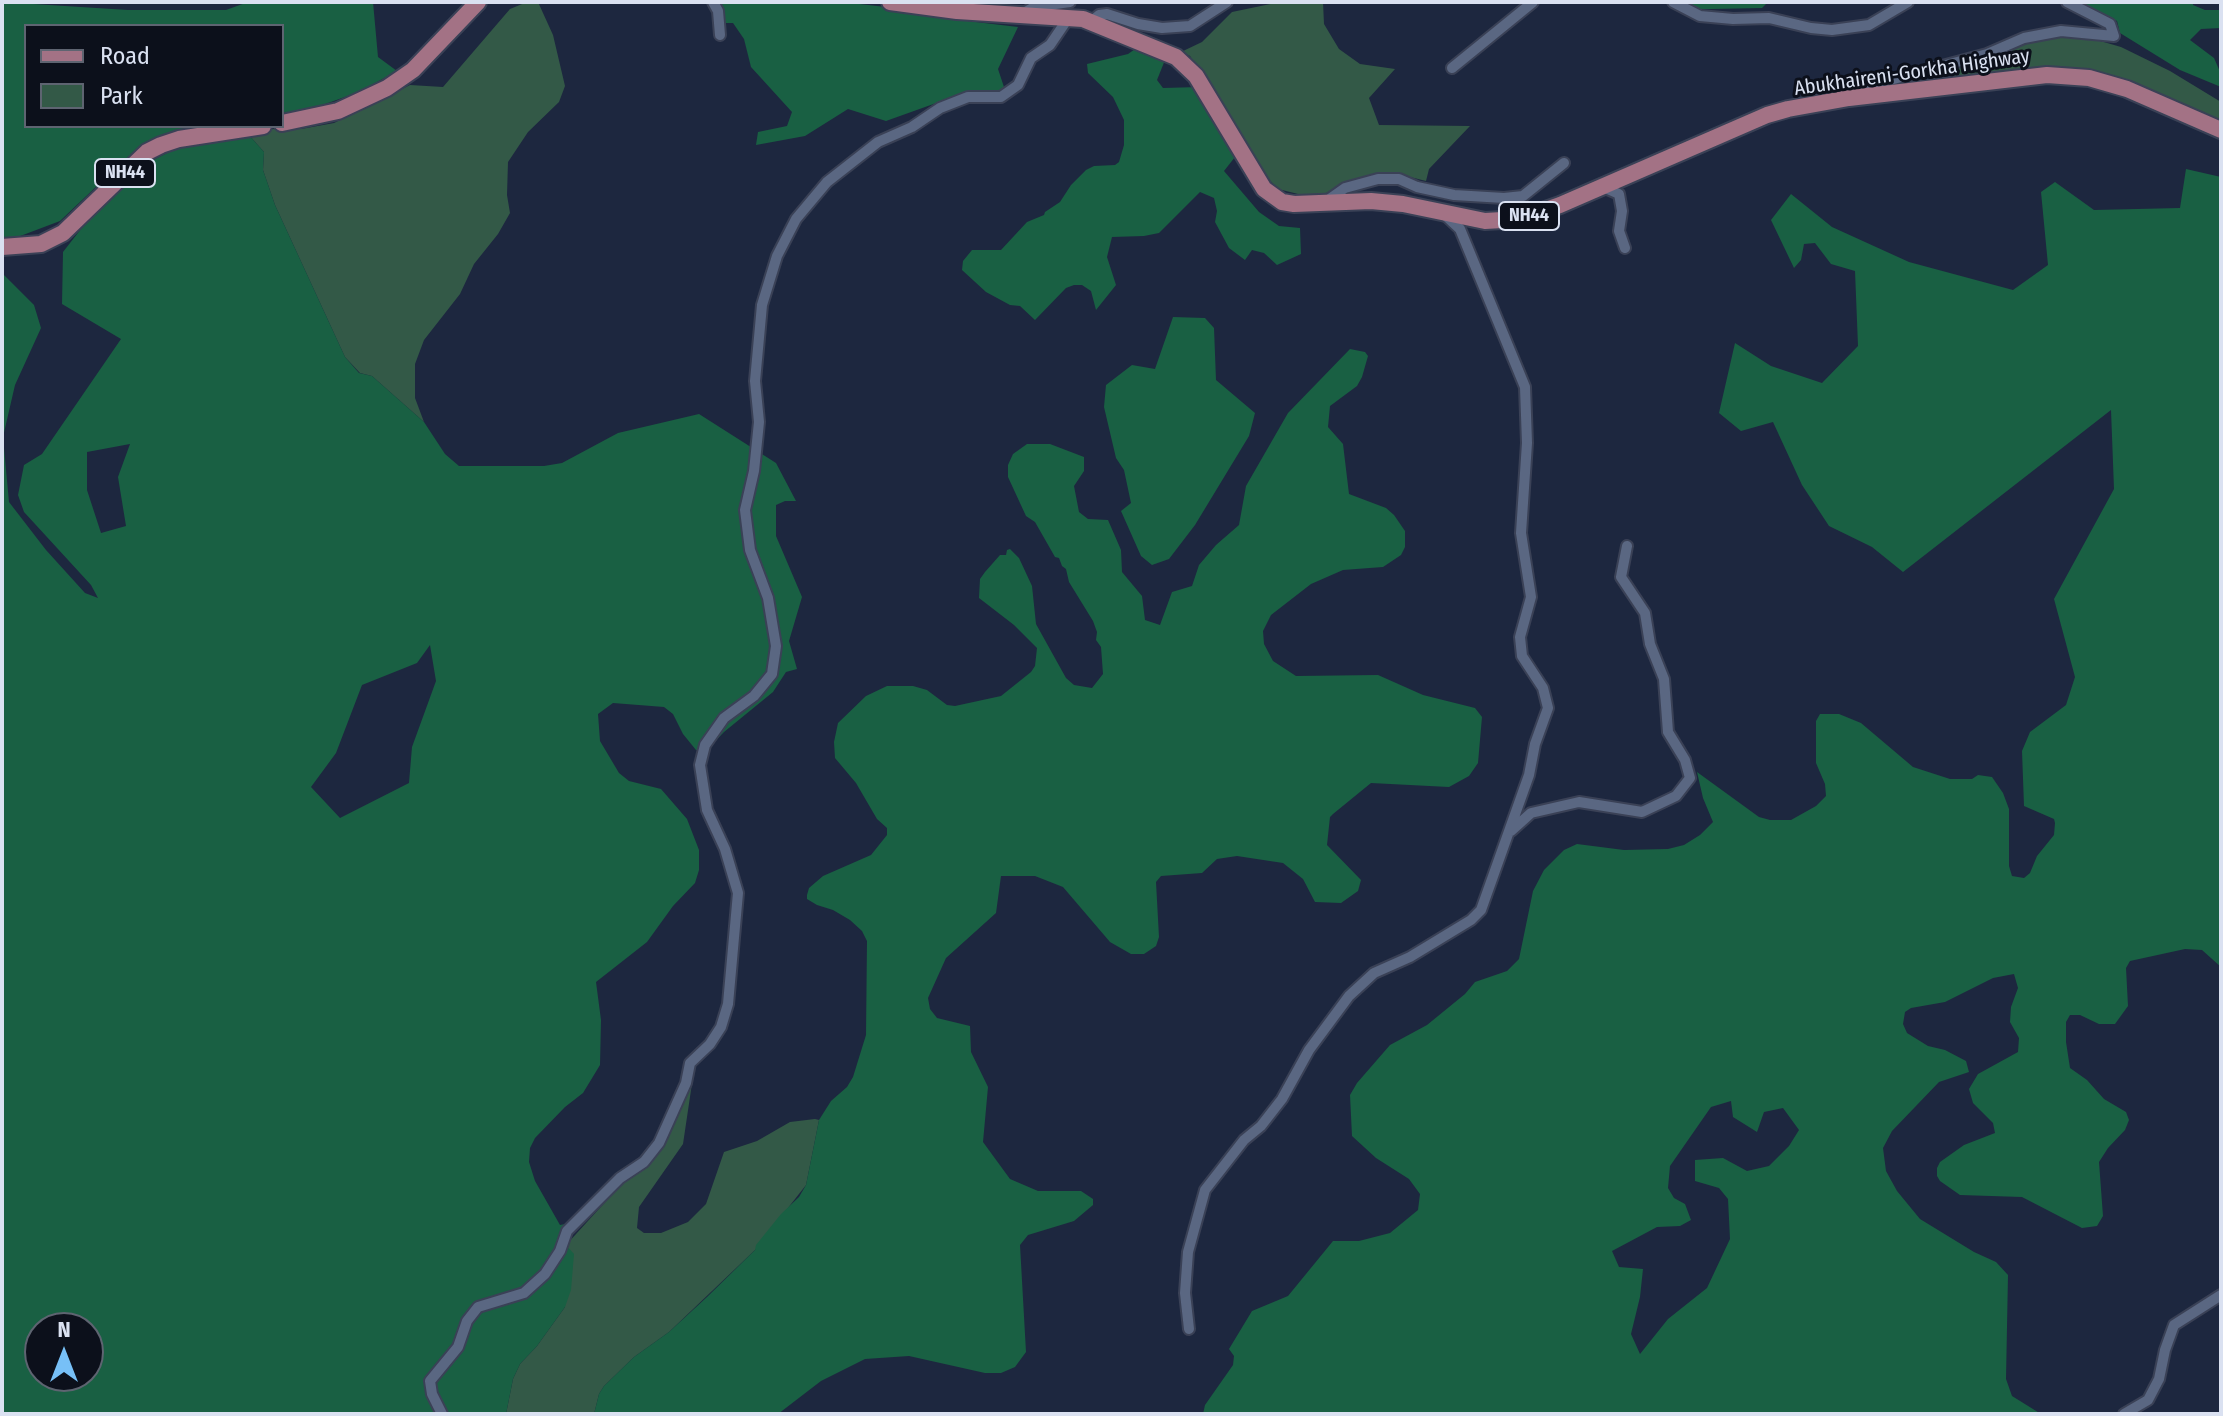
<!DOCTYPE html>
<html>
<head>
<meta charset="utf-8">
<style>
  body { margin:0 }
  #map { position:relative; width:2223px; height:1416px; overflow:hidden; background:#1d273f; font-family:"Fira Sans Condensed",sans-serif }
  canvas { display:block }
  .frame { position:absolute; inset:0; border:4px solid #dae1f1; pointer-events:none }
  .legend { position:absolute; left:24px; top:24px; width:260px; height:104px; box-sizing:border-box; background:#0c101b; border:2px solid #5e6471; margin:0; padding:10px 14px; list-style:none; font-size:24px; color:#dae1f1 }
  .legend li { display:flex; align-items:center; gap:16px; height:40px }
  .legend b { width:40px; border:2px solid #5e6471 }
  .north { position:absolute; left:24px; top:1312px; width:80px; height:80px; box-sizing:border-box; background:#0c101b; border:2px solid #5e6471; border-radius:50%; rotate:0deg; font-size:22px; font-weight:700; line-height:32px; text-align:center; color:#dae1f1 }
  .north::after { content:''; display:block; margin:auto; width:28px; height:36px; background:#77c0f7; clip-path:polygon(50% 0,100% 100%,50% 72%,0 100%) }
</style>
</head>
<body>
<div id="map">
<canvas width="2223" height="1416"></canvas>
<div class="frame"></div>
<ul class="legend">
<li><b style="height:10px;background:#a37285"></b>Road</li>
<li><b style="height:22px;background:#335947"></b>Park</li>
</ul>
<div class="north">N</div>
</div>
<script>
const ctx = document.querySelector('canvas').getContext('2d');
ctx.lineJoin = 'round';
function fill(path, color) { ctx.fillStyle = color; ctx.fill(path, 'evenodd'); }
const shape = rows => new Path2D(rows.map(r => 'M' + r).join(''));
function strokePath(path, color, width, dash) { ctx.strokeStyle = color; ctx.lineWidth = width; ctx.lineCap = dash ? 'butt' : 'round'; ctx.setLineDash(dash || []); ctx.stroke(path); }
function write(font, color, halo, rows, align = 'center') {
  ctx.font = font + ' "Fira Sans Condensed",sans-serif'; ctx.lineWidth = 6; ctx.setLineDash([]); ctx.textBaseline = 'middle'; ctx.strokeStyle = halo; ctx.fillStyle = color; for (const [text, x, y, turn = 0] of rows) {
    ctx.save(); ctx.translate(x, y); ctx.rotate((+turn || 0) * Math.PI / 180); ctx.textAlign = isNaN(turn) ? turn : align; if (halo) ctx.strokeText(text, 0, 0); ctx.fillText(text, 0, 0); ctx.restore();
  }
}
fill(shape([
  [527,2,538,2,553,35,565,86,559,102,528,132,508,162,507,195,510,213,498,234,474,264,460,294,424,340,415,364,415,398,424,422,372,376,360,373,345,357,275,205,263,170,264,152,248,134,288,126,301,129,334,123,410,85,443,87,510,9],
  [1280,2,1323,2,1324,24,1339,49,1360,64,1395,69,1369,98,1379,125,1470,126,1429,169,1426,181,1402,175,1379,174,1324,194,1298,194,1278,189,1261,171,1190,56,1181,52,1202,42,1232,12],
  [2064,34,2083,36,2121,47,2170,71,2221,102,2221,125,2086,73,1959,85,1946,68,2025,42],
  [694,1070,683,1144,639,1207,637,1228,644,1233,661,1233,688,1222,706,1204,724,1152,757,1141,790,1122,815,1119,819,1120,806,1185,755,1250,669,1332,634,1357,604,1386,599,1394,594,1414,506,1414,513,1379,520,1364,537,1346,565,1307,566,1245,628,1177,674,1119]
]), '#335947');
fill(shape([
  [2,2,128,10,226,10,248,2,373,2,378,57,397,71,359,92,297,114,282,115,282,26,26,26,26,126,202,126,165,134,116,168,60,221,15,238,2,237],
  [718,2,842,2,956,15,959,20,1018,27,998,69,1005,90,967,92,886,121,848,109,805,136,756,145,758,132,787,126,792,112,751,67,744,39,733,23,725,23],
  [1679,2,1768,2,1762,8,1712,9,1696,9],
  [2075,2,2193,2,2193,5,2205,10,2221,10,2221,28,2201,29,2190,40,2214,58,2221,74,2221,87,2180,70,2120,33,2117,21],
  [1138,47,1165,60,1157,80,1163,88,1199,87,1235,157,1224,171,1259,212,1279,226,1300,228,1301,254,1277,265,1264,253,1252,250,1245,260,1229,248,1215,222,1217,211,1214,198,1200,192,1159,233,1144,236,1112,237,1107,257,1116,285,1096,310,1091,291,1082,285,1074,285,1066,288,1035,320,1020,306,1010,305,986,292,962,270,963,261,972,250,1001,250,1027,222,1044,215,1045,212,1060,202,1071,185,1086,170,1094,166,1115,165,1119,162,1124,145,1124,120,1113,97,1088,73,1087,64,1128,54],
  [248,134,264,152,263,170,275,205,345,357,359,373,372,376,424,422,445,454,459,466,544,466,562,463,618,433,699,414,776,463,796,501,785,501,776,505,776,536,802,597,789,641,797,669,786,672,773,692,724,732,707,750,696,750,683,734,673,714,664,707,613,703,598,714,600,741,619,773,629,781,661,789,687,819,699,850,699,870,695,883,673,906,647,942,596,982,601,1020,600,1065,583,1093,565,1107,535,1138,530,1148,529,1162,535,1181,560,1225,565,1224,566,1245,574,1254,571,1290,565,1307,537,1346,520,1364,513,1379,506,1414,2,1414,2,273,34,305,41,328,15,385,3,437,9,502,46,550,85,593,98,598,91,585,24,512,18,495,24,465,42,454,121,339,62,304,63,252,91,216,155,159,189,142],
  [130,444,118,477,126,526,101,533,87,490,87,452],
  [430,645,436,681,412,747,409,783,340,818,311,787,336,753,362,685,417,663],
  [40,1328,88,1328,88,1376,40,1376],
  [2186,169,2221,177,2221,967,2202,950,2185,949,2130,961,2126,968,2128,1006,2115,1024,2099,1024,2080,1015,2070,1015,2066,1022,2066,1042,2070,1068,2087,1080,2104,1099,2126,1112,2129,1120,2125,1130,2108,1148,2099,1162,2103,1216,2097,1226,2082,1228,2022,1197,1960,1195,1940,1181,1937,1176,1937,1168,1940,1162,1964,1145,1995,1133,1993,1123,1973,1103,1969,1089,1978,1074,2018,1052,2019,1038,2010,1022,2011,1007,2018,988,2014,974,1993,978,1945,1002,1911,1008,1905,1012,1903,1024,1907,1033,1928,1046,1945,1050,1966,1061,1969,1072,1939,1082,1892,1131,1883,1148,1886,1171,1897,1191,1920,1219,1974,1252,1996,1262,2008,1275,2006,1379,2012,1396,2041,1414,1203,1414,1205,1405,1233,1365,1234,1356,1229,1349,1252,1311,1288,1296,1333,1241,1359,1241,1390,1233,1418,1210,1420,1194,1409,1179,1376,1158,1352,1136,1350,1095,1357,1083,1390,1045,1427,1025,1465,994,1475,982,1507,971,1519,959,1533,891,1544,870,1564,850,1577,844,1624,850,1668,849,1684,845,1700,835,1713,822,1703,798,1697,772,1759,817,1770,820,1791,820,1816,806,1826,796,1825,784,1816,763,1816,721,1820,714,1839,714,1861,723,1913,767,1950,779,1972,779,1978,775,1992,777,2003,793,2009,809,2009,866,2012,876,2024,878,2030,873,2037,856,2054,835,2055,823,2054,819,2024,806,2022,751,2030,732,2066,705,2075,677,2054,599,2114,489,2111,410,1903,572,1872,547,1829,526,1802,485,1773,422,1741,431,1719,413,1735,343,1771,366,1822,383,1858,346,1855,271,1831,264,1815,243,1804,244,1801,260,1794,268,1771,220,1791,194,1832,227,1909,262,2013,290,2048,265,2041,192,2055,182,2094,210,2180,208],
  [1731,1101,1733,1117,1757,1132,1764,1112,1783,1108,1799,1130,1789,1146,1769,1166,1747,1171,1723,1158,1695,1160,1695,1181,1719,1188,1728,1199,1730,1239,1707,1288,1668,1319,1640,1354,1631,1334,1640,1297,1643,1269,1619,1267,1612,1251,1657,1227,1680,1226,1691,1220,1685,1204,1674,1198,1668,1188,1670,1166,1711,1107],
  [1173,317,1205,318,1214,328,1216,380,1255,413,1249,436,1195,525,1169,559,1152,565,1141,556,1121,511,1131,503,1124,470,1116,458,1104,407,1106,385,1132,365,1155,369],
  [1350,349,1365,352,1368,356,1362,377,1357,386,1330,406,1328,427,1343,444,1349,494,1386,508,1394,515,1405,531,1405,547,1401,555,1383,567,1343,570,1311,584,1271,615,1263,631,1264,644,1273,661,1296,676,1378,675,1423,695,1475,708,1482,717,1478,763,1469,776,1449,787,1371,783,1333,814,1330,817,1327,845,1361,880,1358,891,1341,903,1315,902,1303,879,1283,863,1237,856,1217,859,1202,873,1161,876,1156,882,1159,937,1156,946,1144,954,1131,954,1110,942,1063,887,1035,876,1001,876,996,913,946,958,928,998,930,1009,937,1018,970,1026,971,1052,988,1087,983,1142,1010,1179,1038,1191,1081,1191,1093,1199,1093,1205,1074,1221,1028,1235,1020,1245,1026,1352,1015,1367,1001,1373,985,1373,909,1356,865,1359,821,1381,778,1414,594,1414,599,1394,604,1386,634,1357,669,1332,707,1297,755,1250,756,1245,781,1214,799,1197,806,1185,819,1120,831,1101,847,1087,853,1077,866,1035,867,941,862,931,850,920,833,910,817,905,807,899,807,895,809,888,823,876,871,855,887,835,887,828,877,819,856,783,835,758,834,742,838,723,866,696,887,686,913,686,927,690,947,705,955,706,1001,696,1031,672,1035,666,1037,648,1014,625,979,598,980,579,985,572,1000,555,1006,555,1007,550,1010,549,1019,558,1032,586,1036,624,1066,678,1074,685,1092,688,1103,674,1101,647,1096,640,1097,632,1093,621,1069,582,1066,569,1062,566,1059,558,1055,557,1035,522,1026,516,1008,477,1008,465,1013,454,1027,444,1050,444,1084,457,1084,471,1074,486,1079,512,1088,519,1108,520,1121,550,1122,572,1142,596,1145,620,1160,625,1172,592,1192,586,1199,565,1216,545,1239,525,1246,486,1288,413]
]), '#196043');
const street = shape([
  [713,2,718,11,720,35],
  [1673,2,1700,16,1733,19,1769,18,1811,28,1832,30,1869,25,1908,2],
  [1022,14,1034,7,1070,2],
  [1092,21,1099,15,1107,14,1138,24,1162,28,1190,26,1227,2],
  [1452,68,1533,2],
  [1858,93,1875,84,1987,54,2024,38,2061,31,2114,36,2110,24,2067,2],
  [1603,187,1619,194,1622,211,1619,231,1625,248],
  [1328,200,1345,188,1378,179,1399,179,1417,187,1454,195,1504,198,1523,196,1564,163],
  [1511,831,1531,813,1579,802,1642,812,1676,796,1690,778,1685,760,1668,732,1664,679,1650,644,1645,613,1621,577,1627,546],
  [1189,1329,1185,1293,1188,1252,1205,1190,1244,1140,1261,1126,1282,1099,1309,1050,1349,996,1374,973,1410,957,1471,920,1481,910,1529,775,1535,744,1548,708,1543,688,1522,656,1520,637,1531,597,1521,533,1527,443,1525,387,1460,229,1445,215],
  [442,1414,432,1394,430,1381,458,1347,467,1321,478,1307,524,1293,545,1274,560,1251,567,1231,620,1178,644,1162,659,1143,686,1083,690,1063,710,1044,721,1027,728,1004,738,893,725,849,707,810,700,765,705,745,724,718,754,696,772,674,776,646,768,598,750,550,745,510,754,471,759,422,755,381,762,305,777,256,796,219,827,182,878,142,912,127,940,108,968,97,1001,97,1018,85,1031,58,1050,45,1069,17],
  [2124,1414,2148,1400,2159,1379,2165,1350,2174,1325,2221,1295]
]);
const primary = shape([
  [890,2,957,11,1083,19,1176,57,1196,76,1264,189,1282,202,1294,204,1371,201,1403,204,1485,221,1520,219,1560,205,1767,115,1788,109,1849,98,2047,75,2089,78,2127,89,2221,130],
  [282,123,338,111,387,88,413,70,478,2],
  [2,247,41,244,63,233,147,152,161,145,179,139,263,126]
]);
strokePath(street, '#3a4156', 14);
strokePath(primary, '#3a4156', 20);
strokePath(street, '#5a6782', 10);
strokePath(primary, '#a37285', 16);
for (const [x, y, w] of [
  [125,173,60],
  [1529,216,60]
]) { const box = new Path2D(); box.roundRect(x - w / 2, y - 14, w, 28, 6); ctx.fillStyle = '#0c101b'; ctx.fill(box); strokePath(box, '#dae1f1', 2); }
write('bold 18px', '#dae1f1', null, [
  ["NH44",125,173],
  ["NH44",1529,216]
]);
write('20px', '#dae1f1', '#0c101b', [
  ["Abukhaireni-Gorkha Highway",1912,73,-8]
]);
</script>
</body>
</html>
